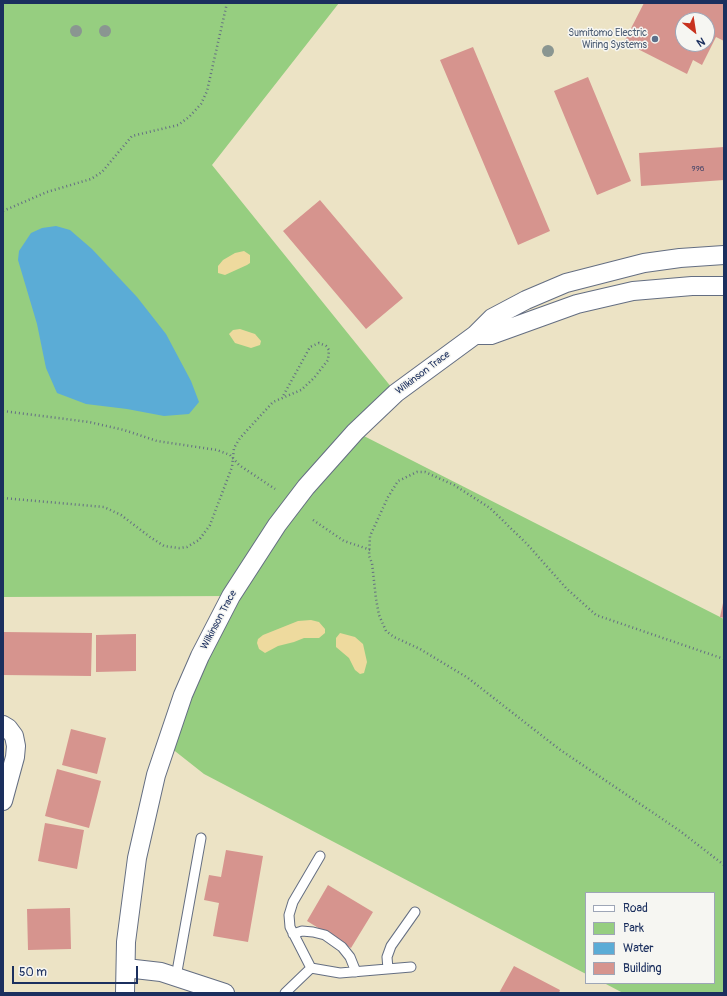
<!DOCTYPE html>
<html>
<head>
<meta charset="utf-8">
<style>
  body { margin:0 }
  #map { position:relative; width:727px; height:996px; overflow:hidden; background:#ece3c5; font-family:Pangolin,sans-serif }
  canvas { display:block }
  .frame { position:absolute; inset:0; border:4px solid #1b2f5e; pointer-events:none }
  .legend { position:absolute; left:585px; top:892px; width:130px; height:92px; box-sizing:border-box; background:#f6f6f2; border:1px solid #9ea6b7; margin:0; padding:5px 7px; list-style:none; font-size:12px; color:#1b2f5e }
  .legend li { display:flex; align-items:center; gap:8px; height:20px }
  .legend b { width:20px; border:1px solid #9ea6b7 }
  .north { position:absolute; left:675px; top:12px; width:40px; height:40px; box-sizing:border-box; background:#f6f6f2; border:1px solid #9ea6b7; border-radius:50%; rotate:150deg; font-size:11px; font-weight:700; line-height:16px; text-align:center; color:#1b2f5e }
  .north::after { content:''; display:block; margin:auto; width:14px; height:18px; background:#c8321e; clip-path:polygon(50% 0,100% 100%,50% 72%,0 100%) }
  .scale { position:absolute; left:12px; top:966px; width:126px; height:18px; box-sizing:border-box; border:2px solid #1b2f5e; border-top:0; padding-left:5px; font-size:12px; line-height:14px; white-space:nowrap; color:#1b2f5e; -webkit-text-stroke:3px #f6f6f2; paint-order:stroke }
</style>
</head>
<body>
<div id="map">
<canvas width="727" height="996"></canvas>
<div class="frame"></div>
<ul class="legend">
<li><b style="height:5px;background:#fff"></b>Road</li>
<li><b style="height:11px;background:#96ce80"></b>Park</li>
<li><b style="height:11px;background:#5bacd6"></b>Water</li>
<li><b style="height:11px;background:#d6948e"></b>Building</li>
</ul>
<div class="north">N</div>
<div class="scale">50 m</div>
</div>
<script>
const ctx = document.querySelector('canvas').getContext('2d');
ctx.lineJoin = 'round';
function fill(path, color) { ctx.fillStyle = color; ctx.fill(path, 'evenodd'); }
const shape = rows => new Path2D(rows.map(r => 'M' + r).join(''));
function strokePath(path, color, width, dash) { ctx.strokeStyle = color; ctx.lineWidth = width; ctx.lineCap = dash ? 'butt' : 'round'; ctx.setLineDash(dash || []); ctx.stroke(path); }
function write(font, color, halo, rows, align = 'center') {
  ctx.font = font + ' Pangolin,sans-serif'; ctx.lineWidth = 3; ctx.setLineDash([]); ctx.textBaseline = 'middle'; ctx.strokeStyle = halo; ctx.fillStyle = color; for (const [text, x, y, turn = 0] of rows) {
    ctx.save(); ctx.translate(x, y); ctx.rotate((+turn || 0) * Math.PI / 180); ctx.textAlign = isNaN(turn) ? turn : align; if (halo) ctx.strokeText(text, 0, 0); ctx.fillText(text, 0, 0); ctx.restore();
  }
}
fill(shape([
  [3,3,339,3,212,165,396,393,358,433,724,619,724,993,623,993,604,983,714,983,714,893,586,893,586,974,204,774,166,744,231,596,3,597]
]), '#96ce80');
fill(shape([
  [244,251,250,255,250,263,247,265,225,275,218,273,218,266,223,260,235,253],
  [240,329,255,334,261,341,260,345,251,348,235,343,229,334,233,330],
  [311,620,319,622,325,629,325,633,319,638,304,638,294,642,278,646,265,653,259,649,257,643,258,639,263,635,298,621],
  [340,633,355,637,363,644,367,662,364,673,360,674,355,670,349,658,336,647,336,638]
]), '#eeda9e');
fill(shape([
  [56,226,70,230,92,249,137,297,166,334,191,381,199,402,189,414,164,416,127,409,86,404,57,393,46,368,37,324,18,260,19,251,31,233,42,228]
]), '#5bacd6');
fill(shape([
  [644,3,724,3,724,41,716,37,702,65,693,60,687,74,624,42],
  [683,20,707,20,707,44,683,44],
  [473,47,550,231,518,245,440,60],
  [588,77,631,181,597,195,554,91],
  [724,147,724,180,641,186,639,153],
  [320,200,403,298,366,329,283,231],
  [723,603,724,603,724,618,720,617],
  [3,632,92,633,91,676,3,675],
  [136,634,136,671,96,672,96,635],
  [71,729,106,738,97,774,62,765],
  [57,769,101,781,89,828,45,816],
  [45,823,84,830,77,869,38,861],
  [226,850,263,856,248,942,213,936,219,903,204,900,209,875,221,877],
  [328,885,373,912,351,948,307,921],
  [70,908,71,949,28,950,27,909],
  [514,966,560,990,559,993,499,993]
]), '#d6948e');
const service = shape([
  [293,934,302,931,313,932,325,935,342,947,350,957,356,972],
  [311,968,340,973,411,967],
  [388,969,387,957,391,946,415,912],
  [176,977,201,838],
  [285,993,311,968,290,927,289,915,293,902,320,856]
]);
const minor = shape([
  [475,335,491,335,577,304,633,291,692,286,724,286],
  [3,725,8,728,14,736,16,746,15,757,3,801],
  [126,968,161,972,225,993],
  [125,993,126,942,137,858,156,775,183,695,200,656,231,596,277,525,306,487,355,432,396,393,475,335,492,318,526,300,566,283,644,263,680,258,724,255]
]);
strokePath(service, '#646e82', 11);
strokePath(minor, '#646e82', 20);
strokePath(shape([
  [3,211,47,192,91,179,102,172,132,136,178,125,189,117,201,104,207,91,227,3],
  [3,411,89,422,124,430,157,441,217,450,230,455,239,465,275,489],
  [3,498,104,507,121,515,150,537,164,546,179,548,187,547,199,540,210,525,232,467,234,448,240,438,273,402,301,390,314,378,328,360,329,350,326,346,319,343,310,347,283,396],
  [313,520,344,541,371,550],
  [724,659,596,615,566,588,528,545,490,508,454,485,425,472,417,472,398,481,388,497,370,536,369,556,372,563,376,599,379,615,386,631,394,637,420,649,468,678,559,749,680,831,724,865]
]), '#646e82', 2.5, [1, 3]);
strokePath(service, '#fff', 9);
strokePath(minor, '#fff', 18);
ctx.fillStyle = '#8a9691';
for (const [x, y] of [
  [76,31],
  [105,31],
  [548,51]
]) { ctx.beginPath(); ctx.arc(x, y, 6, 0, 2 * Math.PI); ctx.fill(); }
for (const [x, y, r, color] of [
  [655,39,4,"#5c6f8a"]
]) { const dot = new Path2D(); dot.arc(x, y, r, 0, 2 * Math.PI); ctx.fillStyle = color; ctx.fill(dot); strokePath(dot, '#f6f6f2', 1.5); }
write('8px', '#4a486a', null, [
  ["996",698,169]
]);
write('10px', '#4e5e75', '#f6f6f2', [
  ["Sumitomo Electric",647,33],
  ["Wiring Systems",647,45]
], 'right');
write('10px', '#1b2f5e', '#f6f6f2', [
  ["Wilkinson Trace",423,373,-37],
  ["Wilkinson Trace",219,620,-62]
]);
</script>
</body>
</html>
